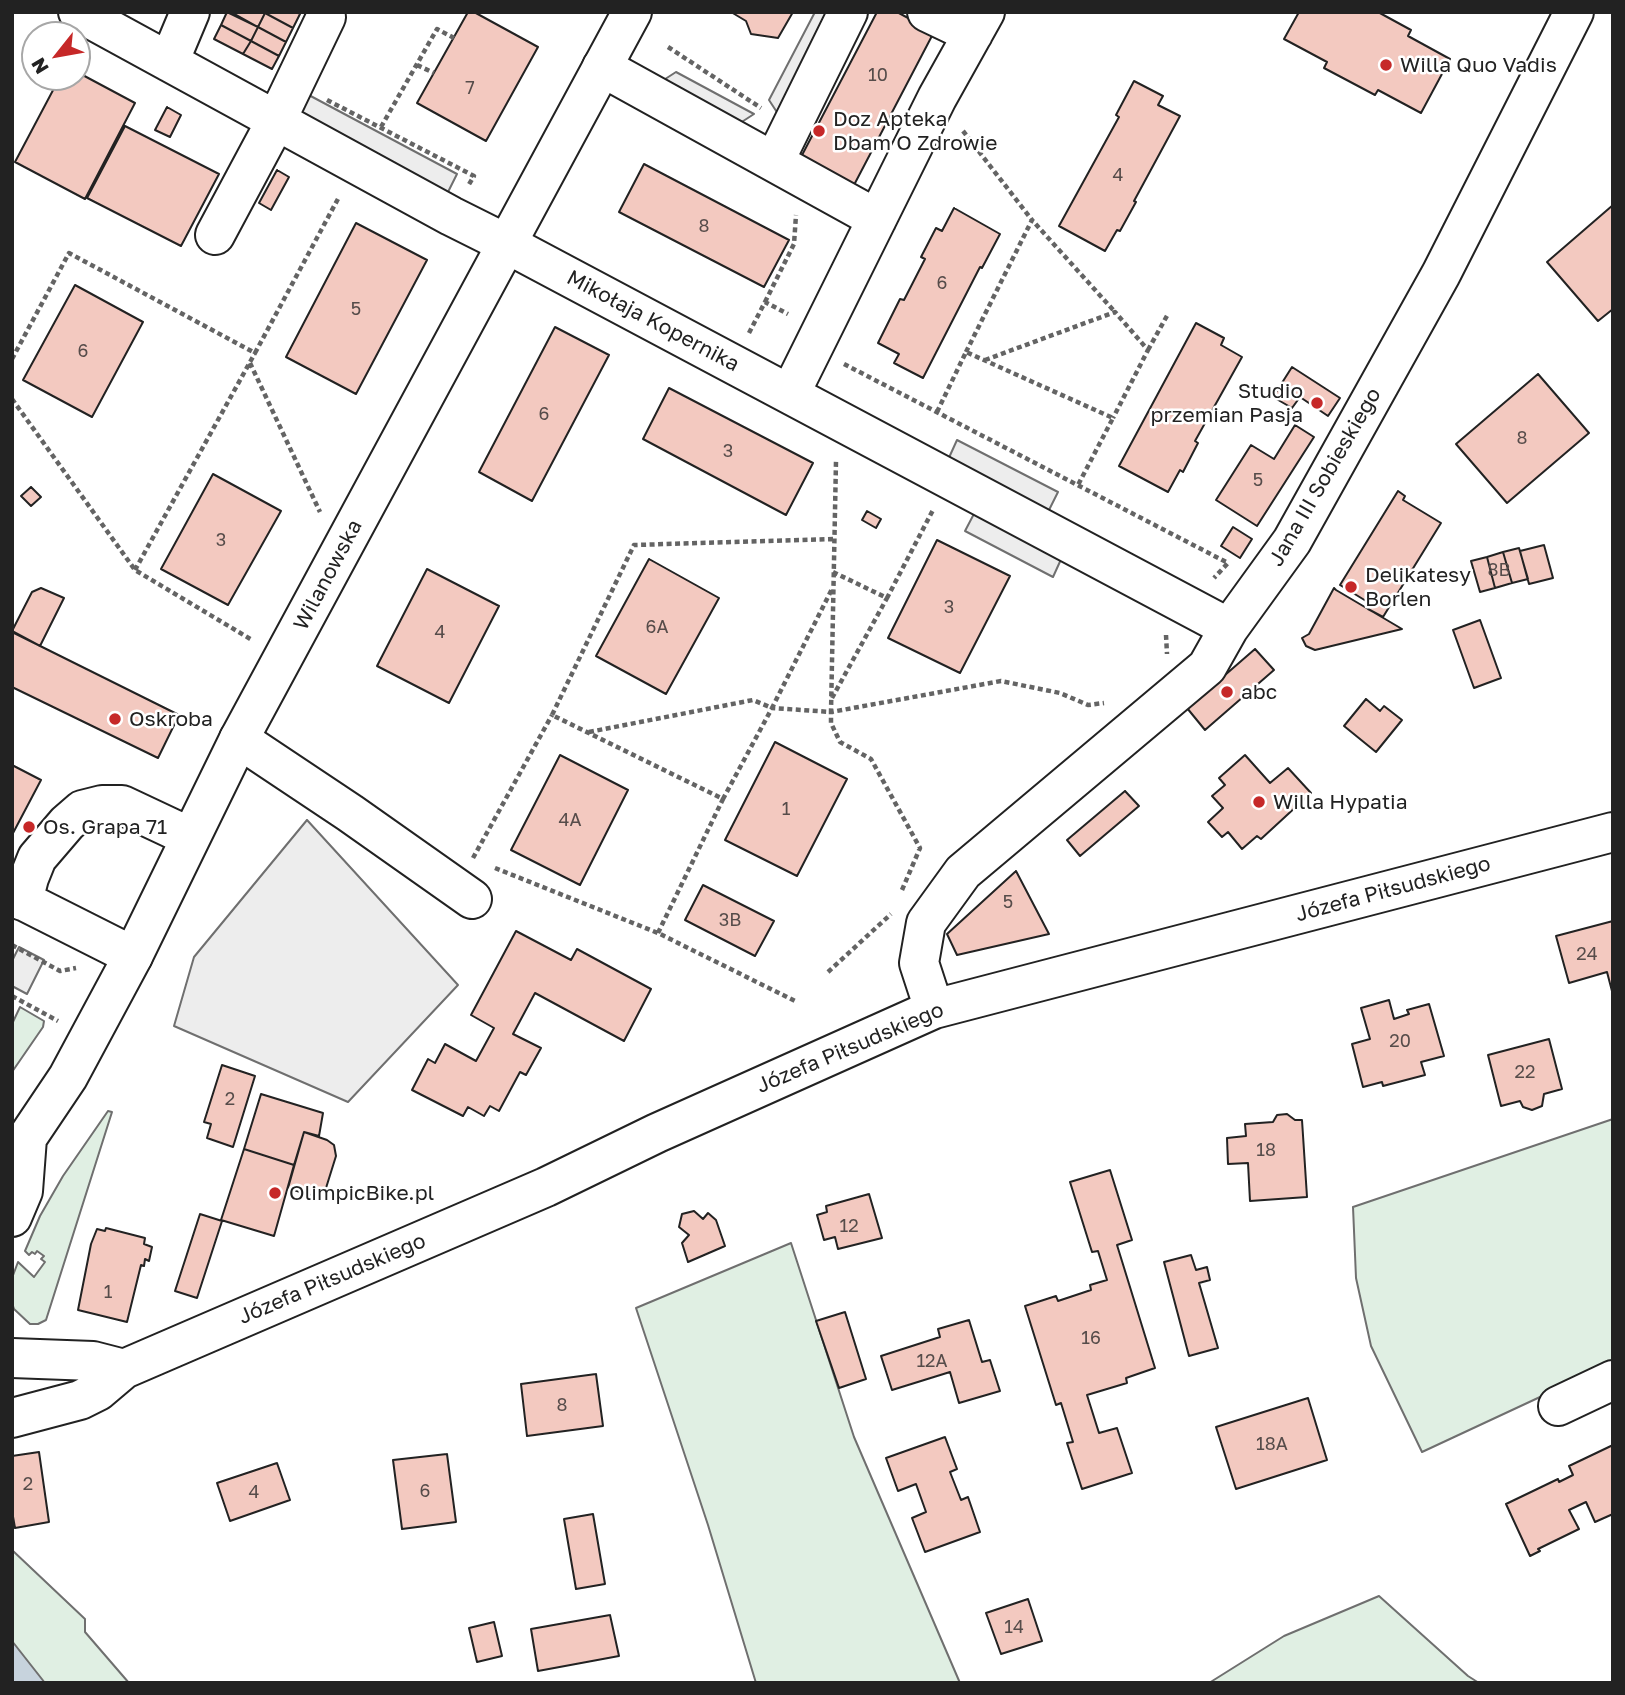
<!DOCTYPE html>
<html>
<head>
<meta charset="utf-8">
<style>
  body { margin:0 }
  #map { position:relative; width:1625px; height:1695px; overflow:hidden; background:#fff; font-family:"Golos Text",sans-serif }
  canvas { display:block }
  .frame { position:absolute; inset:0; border:14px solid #222; pointer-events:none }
  .north { position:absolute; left:21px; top:21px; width:70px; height:70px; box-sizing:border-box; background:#fff; border:2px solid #a7a7a7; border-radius:50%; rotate:239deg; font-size:19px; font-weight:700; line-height:28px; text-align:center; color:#222 }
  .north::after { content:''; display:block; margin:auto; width:24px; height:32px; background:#c62828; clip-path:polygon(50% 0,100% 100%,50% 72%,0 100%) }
</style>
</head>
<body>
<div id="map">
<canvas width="1625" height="1695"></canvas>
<div class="frame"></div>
<div class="north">N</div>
</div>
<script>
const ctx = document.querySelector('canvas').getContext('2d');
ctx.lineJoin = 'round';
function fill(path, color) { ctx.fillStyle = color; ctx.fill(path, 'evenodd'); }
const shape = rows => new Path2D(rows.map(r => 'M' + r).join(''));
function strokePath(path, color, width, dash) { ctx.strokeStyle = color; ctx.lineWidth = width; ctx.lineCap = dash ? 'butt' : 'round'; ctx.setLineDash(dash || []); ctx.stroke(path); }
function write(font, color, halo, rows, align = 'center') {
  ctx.font = font + ' "Golos Text",sans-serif'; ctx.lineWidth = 5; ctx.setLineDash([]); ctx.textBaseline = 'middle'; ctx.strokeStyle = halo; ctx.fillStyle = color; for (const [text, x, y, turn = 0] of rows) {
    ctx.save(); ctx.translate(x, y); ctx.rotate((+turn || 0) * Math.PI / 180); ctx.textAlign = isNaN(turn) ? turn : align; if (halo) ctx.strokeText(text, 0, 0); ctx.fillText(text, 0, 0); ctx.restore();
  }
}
const green = shape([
  [20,1007,44,1021,43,1027,12,1072,12,1024,20,1007],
  [108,1111,112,1112,46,1320,38,1324,30,1324,14,1309,12,1303,12,1278,18,1262,34,1277,45,1262,41,1259,44,1256,37,1251,35,1254,32,1252,29,1255,25,1251,40,1216,63,1176,108,1111],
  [1613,1119,1613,1363,1422,1452,1371,1346,1356,1278,1353,1207,1613,1119],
  [791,1243,854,1437,960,1683,756,1683,708,1525,636,1308,791,1243],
  [12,1550,85,1619,85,1632,129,1683,12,1683,12,1550],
  [1379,1596,1468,1676,1479,1683,1209,1683,1284,1636,1379,1596]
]);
fill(green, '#e0efe3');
strokePath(green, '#6f6f6f', 2);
const parking = shape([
  [815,12,837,12,782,120,769,100,815,12],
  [676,72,754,114,734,127,659,83,676,72],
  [305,93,457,174,447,194,294,112,305,93],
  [957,440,1058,492,1047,514,947,462,957,440],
  [976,510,1063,555,1053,577,965,531,976,510],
  [307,820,458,985,348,1102,174,1026,194,957,307,820],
  [19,947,44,960,27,994,12,986,12,961,19,947]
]);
fill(parking, '#ededed');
strokePath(parking, '#6f6f6f', 2);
const water = shape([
  [12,1640,12,1641,45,1683,12,1683,12,1640]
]);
fill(water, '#c7d3dd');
strokePath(water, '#6f6f6f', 2);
const building = shape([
  [227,12,258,27,251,41,221,25,227,12],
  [231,12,263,12,265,13,258,27,231,12],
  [296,12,300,14,293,28,265,13,296,12],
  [468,12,474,12,538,47,486,141,417,103,468,12],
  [731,12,793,12,778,38,751,34,746,21,731,12],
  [877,12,897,12,934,32,854,185,801,157,877,12],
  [1299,12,1378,12,1411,30,1408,36,1450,59,1421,113,1378,90,1375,95,1324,68,1327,62,1284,39,1299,12],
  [265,13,293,28,286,42,258,27,265,13],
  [221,25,251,41,243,54,214,39,221,25],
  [258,27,286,42,279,56,251,41,258,27],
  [251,41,279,56,272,69,243,54,251,41],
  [77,72,135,103,85,199,15,162,60,77,77,77,77,72],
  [1134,81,1163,96,1158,105,1180,116,1134,201,1136,202,1120,231,1117,230,1105,251,1059,226,1119,117,1116,115,1134,81],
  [167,107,181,115,170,137,155,130,167,107],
  [125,126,219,174,181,246,87,198,125,126],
  [644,164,789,240,764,287,619,212,644,164],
  [277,170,289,177,271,210,259,203,277,170],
  [1613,205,1613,309,1598,321,1547,262,1613,205],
  [954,208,1000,234,982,268,980,267,923,378,894,363,899,354,878,343,900,299,904,300,925,259,921,257,936,228,942,231,954,208],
  [356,223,427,260,356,394,286,357,356,223],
  [75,285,143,322,92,417,23,380,75,285],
  [1196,323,1224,338,1221,345,1242,357,1195,441,1198,443,1183,472,1180,470,1168,492,1119,466,1196,323],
  [555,327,609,355,532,501,479,472,555,327],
  [1292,367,1340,398,1328,416,1300,397,1292,408,1273,397,1292,367],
  [1538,374,1589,433,1507,503,1456,444,1538,374],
  [669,388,813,463,786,515,643,439,669,388],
  [1295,425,1314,437,1257,526,1216,500,1251,445,1274,459,1295,425],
  [213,474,281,511,228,605,161,569,213,474],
  [31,487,41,497,31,506,21,496,31,487],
  [1398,491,1405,496,1403,500,1441,523,1383,617,1368,609,1371,604,1340,585,1398,491],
  [867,511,881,519,876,528,862,520,867,511],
  [1233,527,1252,539,1240,558,1221,546,1233,527],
  [937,540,1010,576,960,673,888,638,937,540],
  [1544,545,1553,578,1529,584,1520,551,1544,545],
  [1519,548,1528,579,1512,583,1503,552,1519,548],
  [1503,552,1512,583,1495,588,1487,557,1503,552],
  [1487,557,1495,588,1480,592,1471,561,1487,557],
  [649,559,719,598,666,694,596,656,649,559],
  [427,569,499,606,449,703,377,666,427,569],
  [41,588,64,598,40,646,12,631,32,592,41,588],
  [1334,588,1336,590,1402,629,1315,650,1306,646,1302,638,1309,634,1334,588],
  [1480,620,1501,678,1474,688,1453,630,1480,620],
  [12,632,179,715,158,758,12,687,12,632],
  [1255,649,1274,670,1205,730,1187,708,1255,649],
  [1366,699,1380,711,1384,706,1402,720,1376,752,1344,726,1366,699],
  [775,742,847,779,797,876,725,840,775,742],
  [560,755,628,790,580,885,511,850,560,755],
  [1245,755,1270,783,1288,768,1311,793,1261,839,1257,836,1242,849,1228,832,1222,837,1208,822,1223,808,1212,796,1225,785,1219,778,1245,755],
  [12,765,41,780,12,835,12,765],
  [1125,791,1139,806,1080,856,1067,840,1125,791],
  [1016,871,1049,934,957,955,947,934,1016,871],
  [703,885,774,921,755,956,685,920,703,885],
  [1613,921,1613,995,1607,972,1569,983,1556,936,1613,921],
  [516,931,571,960,577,949,651,989,624,1041,535,993,513,1034,541,1048,526,1075,520,1072,499,1111,490,1106,484,1116,468,1107,463,1116,412,1090,428,1059,435,1063,445,1044,476,1061,494,1028,471,1015,516,931],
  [1389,1000,1394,1019,1409,1014,1407,1010,1429,1004,1444,1056,1421,1062,1425,1075,1383,1086,1382,1082,1363,1087,1352,1044,1370,1039,1361,1008,1389,1000],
  [1549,1039,1562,1089,1544,1094,1542,1106,1532,1110,1523,1107,1520,1101,1501,1106,1488,1055,1549,1039],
  [222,1065,255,1076,233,1147,207,1138,211,1124,204,1122,222,1065],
  [261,1094,323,1113,319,1136,304,1132,294,1165,244,1149,261,1094],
  [1287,1114,1295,1120,1302,1120,1307,1197,1250,1201,1248,1163,1228,1164,1227,1138,1246,1136,1245,1124,1273,1122,1277,1115,1287,1114],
  [304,1132,327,1140,334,1145,336,1156,326,1188,320,1194,309,1195,288,1188,304,1132],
  [244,1149,294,1165,274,1236,221,1220,244,1149],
  [1110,1170,1132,1240,1117,1245,1155,1368,1126,1378,1127,1383,1087,1395,1099,1433,1117,1428,1132,1473,1082,1489,1067,1443,1073,1442,1061,1403,1056,1405,1025,1306,1056,1296,1058,1301,1091,1290,1090,1285,1107,1280,1098,1251,1092,1252,1070,1182,1110,1170],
  [869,1194,882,1238,838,1249,835,1237,824,1240,817,1215,827,1212,826,1206,869,1194],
  [694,1211,703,1219,708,1213,716,1220,725,1246,688,1262,682,1243,689,1235,679,1227,682,1214,694,1211],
  [200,1214,222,1221,197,1298,175,1291,200,1214],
  [106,1228,145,1238,144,1244,152,1247,149,1261,145,1259,144,1266,141,1265,127,1322,78,1310,91,1244,97,1229,105,1231,106,1228],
  [1191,1255,1196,1270,1207,1267,1210,1280,1199,1283,1218,1348,1189,1356,1164,1262,1191,1255],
  [845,1312,866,1379,839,1388,816,1321,845,1312],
  [969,1320,982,1362,990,1360,1000,1391,959,1403,950,1372,892,1390,881,1356,940,1337,938,1329,969,1320],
  [596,1374,603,1426,527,1436,521,1384,596,1374],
  [1308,1398,1327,1460,1236,1489,1216,1427,1308,1398],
  [945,1437,957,1469,950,1472,961,1500,968,1497,980,1532,925,1552,912,1518,926,1512,916,1484,898,1491,886,1458,945,1437],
  [1613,1445,1613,1514,1595,1522,1586,1502,1569,1510,1579,1529,1538,1549,1540,1551,1530,1556,1506,1504,1558,1479,1559,1482,1573,1475,1569,1466,1613,1445],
  [39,1452,49,1522,15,1528,12,1511,12,1456,39,1452],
  [447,1454,456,1522,402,1529,393,1460,447,1454],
  [277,1463,290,1500,230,1521,217,1483,277,1463],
  [593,1514,605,1584,576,1589,564,1519,593,1514],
  [1028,1599,1042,1641,1001,1654,986,1613,1028,1599],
  [610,1615,619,1656,538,1671,531,1629,610,1615],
  [494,1622,502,1656,477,1662,469,1628,494,1622]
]);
fill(building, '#f3c9c0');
strokePath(building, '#222', 2);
const minor = shape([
  [78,12,451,216,507,244,1229,628],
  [927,12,973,34],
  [169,62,190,12],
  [602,67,877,219],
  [774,162,848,12],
  [215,235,276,121,326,17],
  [790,394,937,98,985,12],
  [239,739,350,813,472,899],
  [12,895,133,956],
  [23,901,29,878,37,858,67,823,82,810,102,805,122,805,190,837],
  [934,1009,919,963,926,923,963,872,1207,667,1229,628,1292,541,1441,274,1574,12],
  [12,1358,93,1361,124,1369],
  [1558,1406,1613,1380],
  [12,1418,80,1400,98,1391,124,1369,546,1187,657,1133,934,1009,1613,832]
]);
const major = shape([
  [12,1149,27,1138,68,1077,133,956,239,739,632,12],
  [12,1217,23,1191,27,1138]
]);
strokePath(minor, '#222', 42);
strokePath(major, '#222', 42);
strokePath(shape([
  [668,47,761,108],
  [417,65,434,73],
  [327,100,474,176,468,186],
  [381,127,437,29,454,38],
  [963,131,1032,220],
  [765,302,794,244,796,215],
  [749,333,765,302,788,314],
  [1148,350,1168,314],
  [966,352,1032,220,1115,312],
  [12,359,69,253,255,353,339,197],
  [985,360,1115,312,1148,350,1113,418],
  [250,363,320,512],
  [844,364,1228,563,1214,578],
  [12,399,135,570,252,640],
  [937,412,966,352,1113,418,1078,485],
  [833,539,634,545,552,715,723,799,772,708,831,712,836,461],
  [135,570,255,353],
  [833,572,887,598,933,510],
  [1166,635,1167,654],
  [832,698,887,598],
  [589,732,753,700,772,708,832,589],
  [473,858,552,715],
  [495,868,658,933,797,1002],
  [902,890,920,848,871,759,840,742,831,723,831,712,1001,681,1060,693,1088,705,1104,703],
  [658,933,723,799],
  [12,945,60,971,76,968],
  [828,972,891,914],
  [12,996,58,1021]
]), '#646464', 4.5, [5, 3.5]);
strokePath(minor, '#fff', 38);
strokePath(major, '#fff', 38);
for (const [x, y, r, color] of [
  [1386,65,7,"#c62828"],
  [819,131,7,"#c62828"],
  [1317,403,7,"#c62828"],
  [1351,587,7,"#c62828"],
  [1227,692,7,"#c62828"],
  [115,719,7,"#c62828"],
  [1259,802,7,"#c62828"],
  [29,827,7,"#c62828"],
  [275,1193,7,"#c62828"]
]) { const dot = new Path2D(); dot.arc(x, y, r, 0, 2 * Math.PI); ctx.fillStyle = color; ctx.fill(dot); strokePath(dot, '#fff', 2.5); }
write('18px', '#564c4a', null, [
  ["10",878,75],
  ["7",470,88],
  ["4",1118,175],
  ["8",704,226],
  ["6",942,283],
  ["5",356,309],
  ["6",83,351],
  ["6",544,414],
  ["8",1522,438],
  ["3",728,451],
  ["5",1258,480],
  ["3",221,540],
  ["8B",1499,570],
  ["3",949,607],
  ["6A",657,627],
  ["4",440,632],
  ["1",786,809],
  ["4A",570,820],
  ["5",1008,902],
  ["3B",730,920],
  ["24",1587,954],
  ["20",1400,1041],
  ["22",1525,1072],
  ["2",230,1099],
  ["18",1266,1150],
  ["12",849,1226],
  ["1",108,1292],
  ["16",1091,1338],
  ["12A",932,1361],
  ["8",562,1405],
  ["18A",1272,1444],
  ["2",28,1484],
  ["6",425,1491],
  ["4",254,1492],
  ["14",1014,1627]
]);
write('21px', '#222', '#fff', [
  ["Willa Quo Vadis",1400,65],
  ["Doz Apteka",833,119],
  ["Dbam O Zdrowie",833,143],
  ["Studio",1303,391,"right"],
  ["przemian Pasja",1303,415,"right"],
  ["Delikatesy",1365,575],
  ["Borlen",1365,599],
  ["abc",1241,692],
  ["Oskroba",129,719],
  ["Willa Hypatia",1273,802],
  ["Os. Grapa 71",43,827],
  ["OlimpicBike.pl",289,1193]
], 'left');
write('21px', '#222', '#fff', [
  ["Mikołaja Kopernika",653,321,28],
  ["Jana III Sobieskiego",1325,477,-60],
  ["Wilanowska",328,575,-62],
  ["Józefa Piłsudskiego",1393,889,-15],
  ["Józefa Piłsudskiego",850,1048,-23],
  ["Józefa Piłsudskiego",332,1279,-23]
]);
</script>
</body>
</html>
